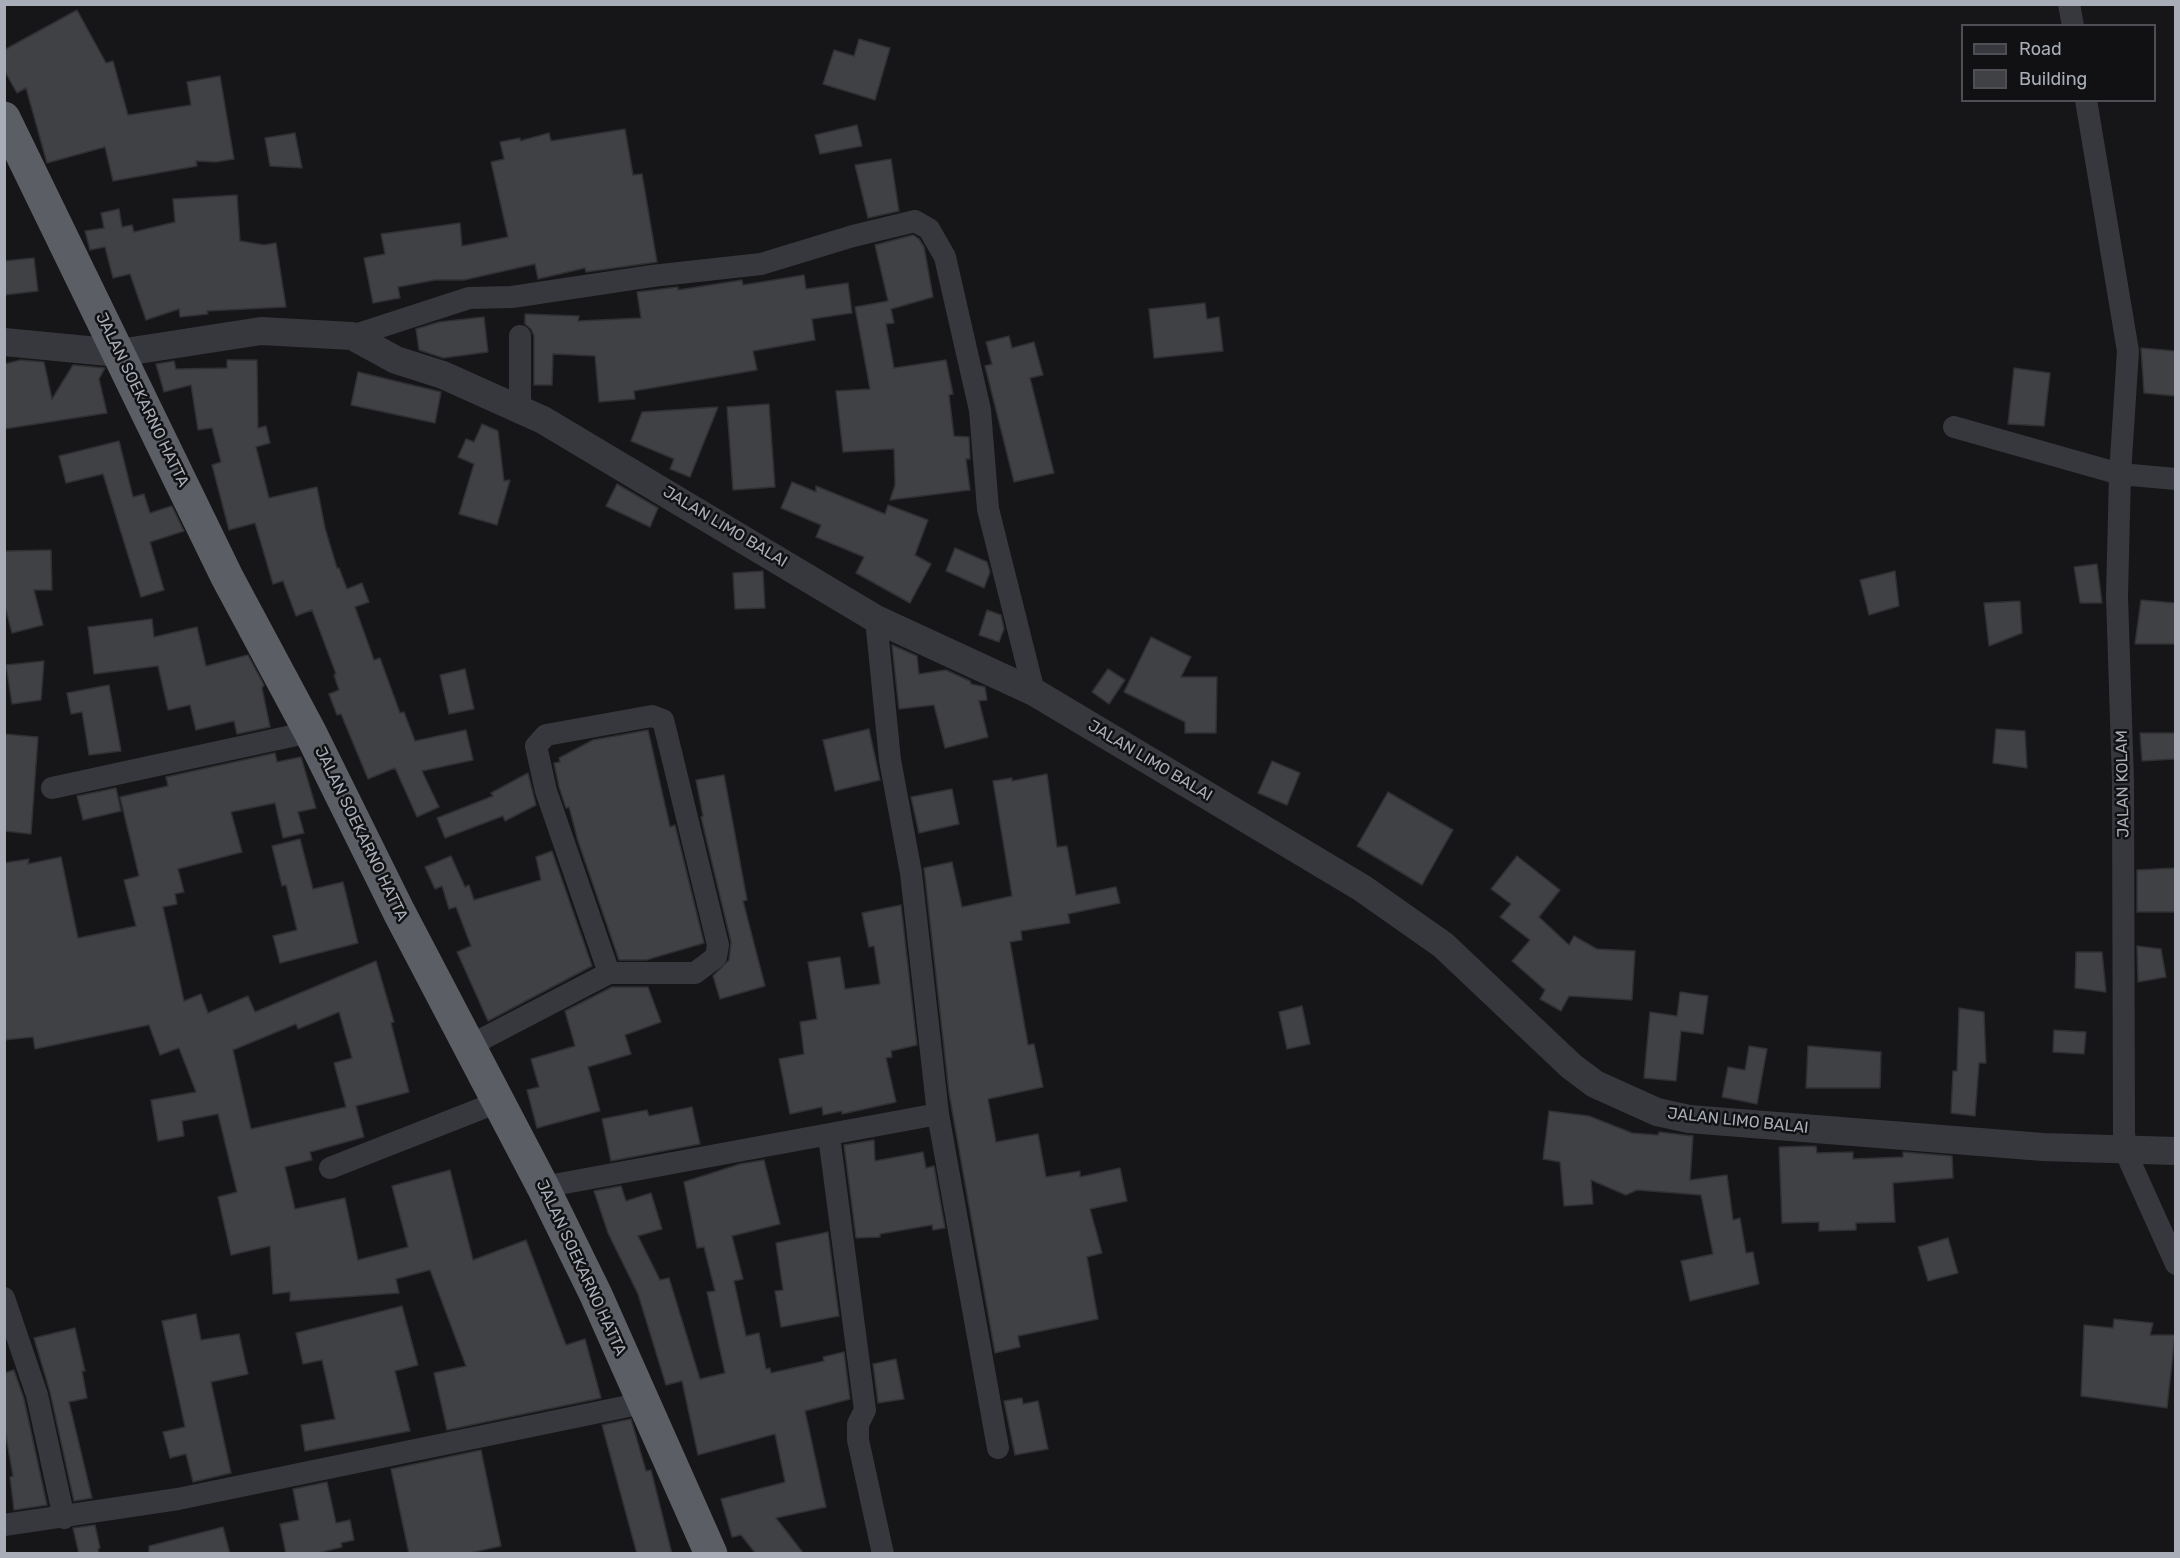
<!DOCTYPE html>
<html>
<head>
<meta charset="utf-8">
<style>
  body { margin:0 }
  #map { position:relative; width:2180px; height:1558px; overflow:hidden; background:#161618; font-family:Rubik,sans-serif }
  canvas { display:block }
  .frame { position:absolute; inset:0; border:6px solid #a8adb8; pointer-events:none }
  .legend { position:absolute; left:1961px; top:24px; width:195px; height:78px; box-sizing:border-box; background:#111113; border:2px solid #4d4f55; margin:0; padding:8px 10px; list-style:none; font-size:18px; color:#a8adb8 }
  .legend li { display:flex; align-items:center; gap:12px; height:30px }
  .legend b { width:30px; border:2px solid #4d4f55 }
</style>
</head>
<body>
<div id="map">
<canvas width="2180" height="1558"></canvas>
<div class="frame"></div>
<ul class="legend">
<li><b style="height:8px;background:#37383d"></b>Road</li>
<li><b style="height:16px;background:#404145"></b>Building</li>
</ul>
</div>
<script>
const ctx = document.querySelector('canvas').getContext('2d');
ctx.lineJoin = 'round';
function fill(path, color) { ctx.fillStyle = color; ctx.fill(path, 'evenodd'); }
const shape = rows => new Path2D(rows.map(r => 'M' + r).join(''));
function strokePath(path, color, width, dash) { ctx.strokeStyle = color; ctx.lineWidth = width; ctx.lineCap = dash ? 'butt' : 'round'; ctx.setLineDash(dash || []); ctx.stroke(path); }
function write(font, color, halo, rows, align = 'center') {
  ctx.font = font + ' Rubik,sans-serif'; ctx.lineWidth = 5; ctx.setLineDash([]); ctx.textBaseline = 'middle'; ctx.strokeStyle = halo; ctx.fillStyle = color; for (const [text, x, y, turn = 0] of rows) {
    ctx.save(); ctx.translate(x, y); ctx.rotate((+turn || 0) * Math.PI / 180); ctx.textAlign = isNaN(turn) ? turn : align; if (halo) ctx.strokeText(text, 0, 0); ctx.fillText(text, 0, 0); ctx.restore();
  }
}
const building = shape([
  [77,10,106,63,113,61,128,115,191,105,187,82,220,76,234,159,216,162,196,161,197,166,113,181,105,147,47,163,26,88,17,93,4,70,4,50,77,10],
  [859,39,890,48,875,100,823,84,834,50,854,56,859,39],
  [857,125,862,146,820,154,815,135,857,125],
  [625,129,633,175,642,174,657,262,586,272,585,268,538,279,535,264,464,280,435,280,398,287,400,298,373,303,364,258,385,254,381,234,460,223,462,246,508,237,491,162,504,159,500,142,520,138,520,141,549,133,551,141,625,129],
  [295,133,302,168,270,166,265,138,295,133],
  [891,159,899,211,868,218,855,165,891,159],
  [237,195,240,241,264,245,276,243,286,307,207,311,208,314,180,317,179,309,146,320,130,274,113,278,105,247,90,250,85,231,104,228,101,213,119,209,122,227,132,225,134,232,175,222,173,199,237,195],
  [913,235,919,239,924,247,933,297,891,309,894,323,886,324,894,368,946,360,953,394,949,395,954,436,969,437,970,459,966,459,970,490,890,500,895,485,894,449,843,452,836,391,870,389,855,307,888,301,875,245,913,235],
  [34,258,38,291,4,295,4,261,34,258],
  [804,275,806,289,848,283,852,313,812,319,815,340,753,351,757,370,634,391,635,399,599,402,595,356,553,354,552,385,534,385,534,336,531,329,525,324,525,314,579,316,578,321,641,318,637,292,678,287,678,290,742,280,743,285,804,275],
  [1205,303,1207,319,1219,317,1223,351,1154,358,1149,309,1205,303],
  [484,317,488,352,443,358,419,350,416,329,439,322,484,317],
  [1009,336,1012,348,1034,342,1043,375,1030,378,1054,473,1014,482,985,366,992,364,986,342,1009,336],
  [2141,348,2175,351,2175,396,2144,393,2141,348],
  [21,360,44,362,52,399,73,365,105,368,99,379,107,413,4,429,4,364,21,360],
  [227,360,257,360,258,428,266,426,270,443,256,447,269,498,317,487,325,528,337,568,339,568,347,589,362,583,369,602,355,607,374,660,380,658,400,713,404,712,415,741,466,730,473,760,422,771,439,807,417,817,395,768,368,779,341,714,337,715,329,694,339,690,334,675,336,674,312,610,296,616,283,581,273,584,255,523,229,530,212,465,221,462,212,428,198,430,191,385,164,392,156,364,174,361,176,369,227,368,227,360],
  [2014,368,2050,373,2044,426,2008,424,2014,368],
  [358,372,441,392,435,423,351,405,358,372],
  [769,404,775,487,733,490,727,407,769,404],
  [718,407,690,477,670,469,674,459,631,441,642,412,718,407],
  [482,424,498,431,504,481,510,480,497,525,459,514,474,464,458,457,466,439,474,442,482,424],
  [119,441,133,497,144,494,150,513,172,506,184,531,150,542,164,590,141,597,103,474,66,483,59,456,119,441],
  [792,482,816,492,816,486,885,514,888,505,928,520,915,555,931,564,910,603,856,573,864,557,816,537,821,525,781,508,792,482],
  [617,484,658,508,650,527,606,506,617,484],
  [955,548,987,562,990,572,984,588,946,571,955,548],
  [51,550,52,590,34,590,43,625,12,633,4,603,4,551,51,550],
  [2097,564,2102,603,2080,603,2074,567,2097,564],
  [763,571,765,608,735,609,733,573,763,571],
  [1895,571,1899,606,1869,615,1860,580,1895,571],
  [2141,600,2175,603,2175,644,2135,644,2141,600],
  [2020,601,2022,633,1989,646,1984,603,2020,601],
  [987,610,1001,615,1004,629,999,642,979,635,987,610],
  [152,619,154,637,197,627,206,666,248,655,264,685,262,688,270,727,237,734,234,721,196,730,190,705,168,710,158,666,94,674,88,627,152,619],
  [1151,637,1191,657,1181,677,1217,677,1216,733,1185,733,1185,722,1124,692,1151,637],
  [892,645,917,656,919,674,946,670,970,681,971,684,985,687,987,700,979,701,988,737,945,748,934,705,899,709,892,645],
  [44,661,41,700,12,704,6,665,44,661],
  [465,669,474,709,449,714,440,675,465,669],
  [1108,669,1125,680,1109,704,1092,692,1108,669],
  [109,685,121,751,89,755,82,712,71,714,67,693,109,685],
  [869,729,880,780,835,791,823,740,869,729],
  [1996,729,2025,731,2027,768,1993,763,1996,729],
  [648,730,670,827,675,825,704,943,646,960,619,960,578,841,569,807,566,808,559,787,554,763,560,762,559,758,593,740,648,730],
  [2140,733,2175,733,2175,759,2142,761,2140,733],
  [4,734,38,737,31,834,4,831,4,734],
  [275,753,277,762,301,757,316,808,298,812,304,833,283,838,275,803,231,812,242,852,178,869,184,892,175,894,177,904,163,907,184,1001,201,994,208,1013,248,996,255,1012,376,961,394,1022,391,1023,409,1092,356,1106,364,1137,310,1152,312,1160,285,1167,295,1209,345,1198,358,1260,408,1247,392,1186,450,1170,473,1260,526,1240,566,1345,585,1339,601,1398,447,1430,434,1373,466,1366,430,1270,396,1279,399,1293,290,1301,290,1292,273,1294,270,1246,231,1255,218,1197,237,1192,218,1114,182,1121,184,1136,158,1141,151,1100,196,1092,179,1048,160,1055,149,1025,35,1049,33,1037,4,1040,4,863,29,859,28,864,61,857,78,938,136,926,124,880,139,876,120,797,168,786,166,777,275,753],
  [339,1012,352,1058,334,1063,346,1107,251,1129,233,1050,296,1024,298,1029,339,1012],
  [1272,761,1300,773,1287,805,1258,793,1272,761],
  [528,773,536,805,505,821,503,816,445,838,437,818,493,796,491,793,528,773],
  [1047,774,1057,847,1067,846,1076,895,1116,887,1120,903,1068,914,1070,923,1021,931,1022,940,1010,942,1028,1045,1034,1044,1043,1087,988,1099,996,1142,1038,1134,1046,1177,1080,1171,1080,1177,1120,1168,1127,1201,1090,1209,1102,1253,1087,1257,1098,1319,1018,1336,1020,1347,995,1353,949,1093,924,868,952,862,962,907,1012,896,993,781,1012,778,1012,781,1047,774],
  [724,775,747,900,743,901,765,986,720,999,713,976,729,960,731,942,701,817,703,816,696,780,724,775],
  [116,788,121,811,83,820,77,796,116,788],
  [952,789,959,824,919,833,911,797,952,789],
  [1388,792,1453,830,1422,885,1357,846,1388,792],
  [300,839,313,889,343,882,358,943,280,963,273,936,297,930,286,885,282,886,272,846,300,839],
  [552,851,592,966,488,1021,457,952,471,946,456,907,449,909,442,886,435,889,425,867,451,856,465,887,469,885,474,900,541,880,536,857,552,851],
  [1517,856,1560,890,1539,917,1569,945,1574,936,1597,949,1635,951,1632,1000,1569,996,1561,1011,1540,999,1545,990,1512,961,1530,940,1500,917,1511,904,1491,889,1517,856],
  [2175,868,2175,912,2137,912,2137,870,2175,868],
  [901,905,917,1045,891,1051,892,1057,886,1058,896,1102,842,1114,842,1111,823,1115,822,1107,790,1114,779,1059,804,1054,800,1022,817,1019,808,962,840,957,845,989,880,984,874,946,869,947,862,913,901,905],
  [2137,946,2161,949,2166,977,2138,982,2137,946],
  [2076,952,2102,952,2106,992,2075,988,2076,952],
  [612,987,648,987,661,1022,625,1035,631,1054,588,1067,600,1111,537,1128,527,1090,539,1087,531,1059,575,1046,565,1011,612,987],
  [1680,992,1708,996,1703,1034,1681,1031,1676,1081,1644,1078,1650,1012,1677,1016,1680,992],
  [1302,1006,1310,1044,1287,1049,1279,1012,1302,1006],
  [1959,1008,1984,1012,1986,1063,1979,1063,1975,1116,1951,1113,1953,1071,1957,1071,1959,1008],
  [2054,1030,2086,1032,2084,1054,2053,1052,2054,1030],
  [1749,1046,1767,1049,1757,1104,1722,1097,1728,1067,1745,1070,1749,1046],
  [1808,1046,1881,1052,1880,1088,1806,1088,1808,1046],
  [692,1107,700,1144,611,1161,602,1119,647,1110,649,1116,692,1107],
  [1549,1111,1589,1116,1632,1133,1658,1135,1659,1132,1693,1136,1690,1180,1727,1175,1733,1220,1740,1218,1746,1253,1753,1252,1759,1284,1690,1301,1681,1261,1713,1254,1701,1195,1637,1190,1626,1195,1591,1180,1593,1204,1564,1206,1560,1162,1543,1159,1549,1111],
  [874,1140,875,1161,923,1152,926,1168,934,1166,945,1228,933,1230,932,1225,880,1234,880,1237,856,1238,844,1145,874,1140],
  [1816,1146,1817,1153,1853,1152,1853,1159,1903,1157,1903,1152,1952,1156,1953,1178,1893,1183,1895,1222,1856,1223,1856,1230,1819,1231,1819,1222,1782,1223,1779,1147,1816,1146],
  [764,1160,780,1224,732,1236,743,1279,734,1281,746,1336,759,1333,766,1369,770,1368,771,1373,824,1361,823,1357,844,1352,850,1399,805,1411,826,1507,776,1518,804,1554,756,1554,741,1535,732,1537,721,1499,785,1482,775,1434,698,1455,682,1381,666,1385,638,1294,608,1233,594,1191,621,1186,626,1201,651,1193,662,1229,638,1236,660,1280,669,1278,700,1379,725,1373,707,1292,715,1291,704,1247,697,1248,684,1182,740,1164,764,1160],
  [828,1232,839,1316,781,1327,775,1291,783,1290,776,1243,828,1232],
  [1948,1238,1958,1273,1928,1281,1918,1247,1948,1238],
  [402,1306,418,1365,395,1371,410,1431,305,1451,301,1425,335,1419,322,1360,303,1364,296,1333,402,1306],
  [196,1314,201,1340,239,1334,248,1374,211,1382,231,1473,193,1482,186,1454,170,1458,163,1432,185,1427,162,1321,196,1314],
  [2114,1319,2153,1323,2150,1335,2175,1335,2167,1408,2081,1396,2084,1325,2113,1328,2114,1319],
  [75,1328,85,1371,82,1371,87,1398,69,1402,92,1498,74,1501,50,1392,34,1338,75,1328],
  [896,1359,904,1399,878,1403,873,1364,896,1359],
  [14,1370,24,1399,47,1505,14,1510,10,1477,13,1476,4,1425,4,1373,14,1370],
  [1022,1398,1023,1404,1038,1401,1048,1449,1015,1455,1004,1401,1022,1398],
  [631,1419,646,1471,651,1470,672,1554,637,1554,602,1425,631,1419],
  [481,1450,501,1546,465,1554,409,1554,391,1469,481,1450],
  [327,1482,336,1523,350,1520,354,1540,341,1543,342,1547,314,1554,286,1554,280,1524,299,1520,293,1489,327,1482],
  [95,1525,100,1548,98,1549,99,1554,79,1554,73,1528,95,1525],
  [223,1527,230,1554,149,1554,149,1546,223,1527]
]);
fill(building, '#404145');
strokePath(building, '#303034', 1.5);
strokePath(shape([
  [2069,4,2073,26],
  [352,336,469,298,512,297,652,276,761,264,853,236,915,221,929,229,945,257,980,410,988,509,1034,692],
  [520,410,520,336],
  [1954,427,2120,474,2128,351,2086,100],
  [2176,479,2120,474,2117,596,2123,782,2124,1135,2130,1162,2176,1264],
  [52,788,310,732],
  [469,1046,609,973,695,973,716,957,718,945,670,748,663,720,652,716,546,735,536,746,546,791,609,973],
  [938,1114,998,1448],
  [829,1136,865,1410,858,1424,858,1440,883,1554],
  [330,1168,498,1102],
  [543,1187,938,1114,911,873,890,760,876,619],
  [4,1298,37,1395,64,1518],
  [4,1525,178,1499,643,1403]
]), '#37383d', 22);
strokePath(shape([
  [4,342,119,353,261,331,352,336,396,360,443,375,543,420,876,619,1034,692,1362,888,1443,945,1571,1066,1595,1084,1657,1112,1689,1119,2043,1147,2176,1151]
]), '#37383d', 28);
strokePath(shape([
  [4,118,227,577,310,732,399,912,543,1187,596,1295,711,1554]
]), '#5b5e65', 33);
write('16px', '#a8adb8', '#111113', [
  ["JALAN SOEKARNO HATTA",142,400,64],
  ["JALAN LIMO BALAI",725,527,31],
  ["JALAN LIMO BALAI",1150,761,31],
  ["JALAN KOLAM",2123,784,-91],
  ["JALAN SOEKARNO HATTA",361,834,64],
  ["JALAN LIMO BALAI",1738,1121,6],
  ["JALAN SOEKARNO HATTA",581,1268,65]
]);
</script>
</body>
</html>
